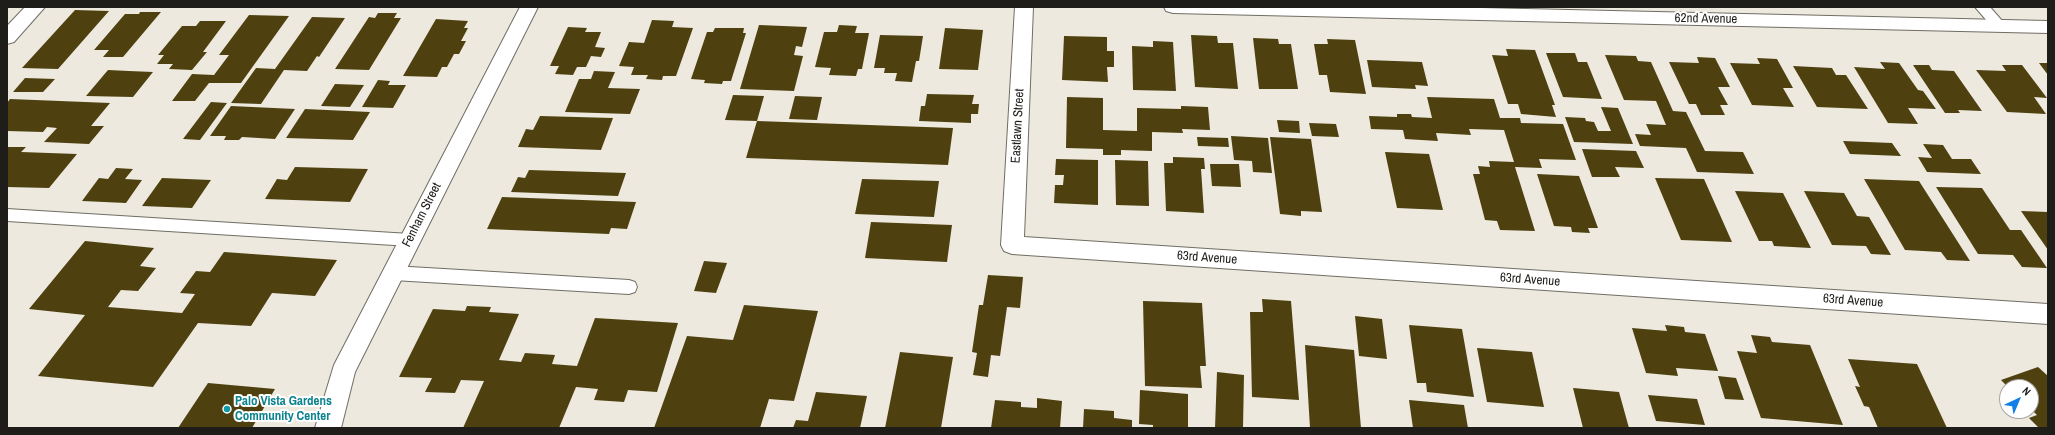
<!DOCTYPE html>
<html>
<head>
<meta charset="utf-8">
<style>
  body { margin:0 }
  #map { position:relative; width:2055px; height:435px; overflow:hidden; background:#ede9de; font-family:"Archivo Narrow",sans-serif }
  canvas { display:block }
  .frame { position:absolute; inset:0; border:8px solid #1e1d19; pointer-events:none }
  .north { position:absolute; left:1999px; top:379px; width:40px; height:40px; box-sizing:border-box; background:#fff; border:1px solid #a5a5a3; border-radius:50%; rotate:44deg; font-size:11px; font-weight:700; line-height:16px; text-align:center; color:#1e1d19 }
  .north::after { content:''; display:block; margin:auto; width:14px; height:18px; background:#107fe6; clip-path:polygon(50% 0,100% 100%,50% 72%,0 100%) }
</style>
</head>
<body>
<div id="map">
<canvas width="2055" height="435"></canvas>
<div class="frame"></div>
<div class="north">N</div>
</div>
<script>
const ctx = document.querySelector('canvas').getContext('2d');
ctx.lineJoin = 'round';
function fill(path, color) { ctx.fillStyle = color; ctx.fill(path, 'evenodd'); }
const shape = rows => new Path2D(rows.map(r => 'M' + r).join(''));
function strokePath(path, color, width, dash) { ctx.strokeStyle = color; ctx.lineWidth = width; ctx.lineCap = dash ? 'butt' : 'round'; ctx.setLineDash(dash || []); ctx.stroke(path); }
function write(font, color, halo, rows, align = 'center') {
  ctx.font = font + ' "Archivo Narrow",sans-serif'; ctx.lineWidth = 4; ctx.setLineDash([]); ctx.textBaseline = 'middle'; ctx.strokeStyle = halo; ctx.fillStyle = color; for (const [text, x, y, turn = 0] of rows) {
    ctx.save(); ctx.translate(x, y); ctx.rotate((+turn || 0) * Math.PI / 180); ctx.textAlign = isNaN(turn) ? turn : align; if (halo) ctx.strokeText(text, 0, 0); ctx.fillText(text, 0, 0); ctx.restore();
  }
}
fill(shape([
  [75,10,109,11,58,69,22,68],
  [140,12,161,12,123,57,103,57,109,50,94,50,125,14,139,14],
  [378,13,397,13,394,18,401,18,369,70,335,69,369,17,375,18],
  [249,15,289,16,241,83,209,83,195,101,172,101,192,74,214,75,229,55,219,55],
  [312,17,345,18,319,57,317,56,307,71,284,70,261,104,231,103,256,68,275,69],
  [436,19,468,21,464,28,468,28,461,41,466,41,459,54,454,54,447,67,442,67,437,77,403,76],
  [652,20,674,21,672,27,693,28,676,76,663,76,662,80,646,79,648,75,631,75,634,67,619,66,629,42,644,43],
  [200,21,226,21,203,52,207,52,192,70,169,69,173,64,157,64,164,55,158,55,182,26,196,26],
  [759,25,807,27,802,47,796,46,794,55,803,56,794,91,740,89],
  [839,25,857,26,855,33,869,33,862,69,858,69,856,76,829,75,831,68,815,67,824,32,837,32],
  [568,27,587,28,585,32,601,32,595,47,605,48,601,57,591,56,586,67,577,67,573,75,555,74,559,66,550,66],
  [715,28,744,28,743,33,746,33,731,81,723,81,722,84,704,83,705,80,691,79,707,32,713,32],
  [945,28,983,30,978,70,939,69],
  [880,35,923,36,919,61,916,61,912,82,895,81,897,73,884,73,885,68,874,68],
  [1191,35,1217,36,1218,43,1233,43,1238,89,1195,87],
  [1064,36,1107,37,1107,51,1114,51,1114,67,1107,67,1108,82,1062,80],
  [1253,38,1278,39,1279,44,1291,44,1298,89,1259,89],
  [1327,39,1355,40,1366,94,1330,92,1327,75,1319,75,1314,44,1328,44],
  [1153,41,1173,42,1176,91,1133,90,1132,46,1153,47],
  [1506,49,1535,50,1555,105,1552,105,1556,117,1521,114,1518,104,1508,104,1492,55,1508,56],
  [1546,53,1575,53,1578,62,1587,62,1602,99,1563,97],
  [1605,55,1636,56,1638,61,1651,62,1673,111,1686,112,1705,151,1743,152,1754,174,1697,172,1686,148,1640,146,1635,134,1651,135,1646,124,1666,125,1656,101,1624,100],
  [1697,57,1715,58,1730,87,1718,87,1728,105,1720,105,1725,115,1701,115,1696,104,1689,104,1669,62,1699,63],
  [1757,58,1777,59,1793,88,1783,88,1794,107,1752,105,1730,63,1760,64],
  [1367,60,1422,62,1428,86,1415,85,1416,89,1372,87],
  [1880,62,1899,63,1918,90,1923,91,1936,109,1908,108,1918,124,1888,123,1854,67,1885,69],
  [2039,63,2048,63,2048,75],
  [1913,65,1929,65,1932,70,1954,71,1982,111,1958,110,1960,113,1945,113],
  [2002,65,2022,65,2047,98,2034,97,2046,114,2007,112,1976,70,2006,71],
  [1793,66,1832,68,1836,75,1846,75,1868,109,1817,107],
  [108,70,129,71,153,72,133,97,86,96],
  [594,71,615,72,608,88,640,89,630,114,565,112,579,79,591,79],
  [25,78,55,79,43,92,13,92],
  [378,80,390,81,388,85,406,85,393,108,362,107],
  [335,84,364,85,350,107,321,106],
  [927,94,974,95,972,104,979,104,978,114,971,114,971,123,919,121,921,106,925,106],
  [733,95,764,96,757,121,953,128,948,165,746,158,757,121,725,120],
  [795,96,822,97,817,120,789,119],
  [1067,97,1103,98,1103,130,1137,131,1137,108,1181,109,1181,106,1208,107,1210,130,1182,129,1183,133,1152,132,1152,151,1121,150,1121,155,1103,155,1103,149,1066,148],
  [1427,97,1494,99,1500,118,1520,118,1521,123,1563,124,1576,160,1539,159,1542,168,1515,167,1535,231,1500,230,1497,221,1485,220,1473,174,1480,174,1478,166,1490,167,1489,161,1514,162,1504,130,1469,129,1471,135,1436,133,1438,141,1405,139,1403,130,1371,129,1369,116,1397,117,1397,114,1411,114,1412,117,1432,118],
  [10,99,110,103,91,126,104,126,89,144,44,142,57,128,47,127,43,132,7,131,7,103],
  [211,102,227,103,200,140,183,139],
  [231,106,295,109,275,139,242,137,239,140,224,140,226,136,210,136],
  [1601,107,1618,108,1633,144,1574,142,1565,117,1585,118,1586,121,1594,122,1598,131,1611,131],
  [305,109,370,112,353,140,286,138],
  [540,116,613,118,601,150,518,147,526,129,533,130],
  [1277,120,1299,121,1300,133,1279,132],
  [1309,123,1336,124,1339,137,1312,136],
  [1231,136,1268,138,1272,173,1253,172,1252,161,1234,160],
  [1197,137,1228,138,1229,147,1198,146],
  [1270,137,1311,139,1322,212,1301,211,1301,216,1280,214],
  [1843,141,1892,143,1901,156,1850,154],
  [1923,144,1943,145,1952,159,1971,159,1981,174,1927,172,1918,157,1932,158],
  [7,147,26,147,21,152,77,154,49,188,7,187],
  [1582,149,1636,151,1644,168,1615,167,1620,177,1592,177],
  [1385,152,1429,154,1443,210,1397,208],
  [1173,157,1204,158,1205,169,1201,169,1204,213,1166,211,1164,163,1173,163],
  [1056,159,1098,160,1098,205,1054,203,1055,185,1063,185,1064,175,1055,175],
  [1115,160,1148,161,1149,206,1116,205],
  [1210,164,1239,164,1241,187,1212,186],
  [295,167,368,169,350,202,265,199,277,179,287,180],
  [116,168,133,169,125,179,142,180,126,203,82,201,99,178,108,179],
  [529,170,626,173,618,196,511,192,518,177,525,178],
  [1537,174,1579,176,1598,228,1588,228,1590,233,1572,232,1571,227,1554,226],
  [162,178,211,180,192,208,142,206],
  [1655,178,1704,179,1732,242,1681,240],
  [862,179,939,181,934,217,855,214],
  [1864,179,1919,181,1970,261,1947,260,1941,252,1905,250],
  [1936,187,1982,188,2010,230,2021,230,2047,268,2022,267,2013,255,1978,254],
  [1735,191,1783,193,1811,248,1774,246,1772,241,1759,241],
  [1804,191,1844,193,1857,216,1869,217,1891,255,1871,254,1866,246,1832,245],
  [502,197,636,202,627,229,611,228,609,234,487,229],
  [2021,211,2048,212,2048,250],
  [871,222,952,225,947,262,865,258],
  [85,241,154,248,140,266,156,268,138,291,121,290,108,307,182,313,195,294,180,293,196,271,210,272,224,252,337,260,315,296,272,293,251,326,198,323,153,387,38,376,85,315,29,309],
  [704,261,727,263,716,293,694,291],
  [988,275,1023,277,1020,308,1007,307,1000,356,991,355,988,377,973,375,977,353,972,352,979,305,983,305],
  [1262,299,1291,301,1299,400,1252,397,1250,312,1263,312],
  [1143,301,1202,303,1206,366,1200,366,1202,388,1145,386],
  [744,305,818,311,794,401,769,399,760,428,654,428,687,336,733,340],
  [467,306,491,307,489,312,519,314,499,360,521,362,525,353,555,355,552,364,577,366,595,318,678,323,657,392,628,390,624,402,594,400,598,389,576,387,559,428,463,428,484,381,461,380,455,393,425,392,432,378,399,377,433,309,465,311],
  [1355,316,1382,319,1387,359,1359,356],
  [1409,325,1462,329,1474,397,1427,392,1426,383,1417,383],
  [1665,325,1684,327,1685,332,1705,334,1718,371,1676,368,1678,376,1646,373,1632,328,1667,331],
  [1751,335,1770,337,1772,342,1810,345,1843,425,1761,418,1737,351,1757,353],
  [1305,345,1354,350,1361,428,1310,428],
  [1477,348,1532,352,1544,407,1487,402],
  [900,352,953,357,941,428,885,428],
  [1848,359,1917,364,1947,428,1878,428,1869,407,1864,406,1855,386,1860,387],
  [2038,367,2048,376,2048,428,2039,428,2029,418,2037,415,2031,409,2031,387,2008,387,2001,380],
  [1217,372,1244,375,1243,428,1215,428],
  [1718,376,1736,378,1744,400,1725,399],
  [208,383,275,389,252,428,178,428],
  [1573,388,1619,392,1629,428,1583,428],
  [1140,390,1188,394,1188,428,1153,428,1153,425,1139,424],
  [816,392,867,396,860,428,793,428,796,420,808,421],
  [1648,395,1697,399,1705,425,1656,421],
  [1037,398,1062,401,1060,428,991,428,995,400,1021,402,1021,407,1037,408],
  [1409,400,1464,405,1468,428,1413,428],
  [1084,409,1114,411,1114,418,1132,420,1132,428,1083,428]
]), '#4e410f');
const lane = shape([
  [1975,7,1990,7,2004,23,2006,26,2004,29,1994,29,1975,7],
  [7,209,410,234,416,236,418,240,416,244,410,246,7,221,7,209],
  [393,266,629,280,635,282,637,287,635,292,629,294,393,280,387,278,385,273,387,268,393,266]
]);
const street = shape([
  [25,7,45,7,14,42,7,44,7,26,25,7],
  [520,7,538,7,355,372,341,428,315,428,334,365,520,7],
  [1015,7,1033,7,1024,237,2048,304,2048,324,1012,254,1004,251,1001,245,1015,7],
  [1164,7,1438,7,2048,21,2048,33,1173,13,1166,11,1164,7]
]);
strokePath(lane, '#706d63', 2);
strokePath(street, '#706d63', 2);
fill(lane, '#fff');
fill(street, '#fff');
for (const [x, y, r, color] of [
  [227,409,4,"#0f9aa8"]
]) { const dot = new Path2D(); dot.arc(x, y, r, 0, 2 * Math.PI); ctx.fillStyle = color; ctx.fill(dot); strokePath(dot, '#fff', 1.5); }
write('13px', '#1e1d19', '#fff', [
  ["62nd Avenue",1706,19,1],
  ["Eastlawn Street",1018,126,-87],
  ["Fenham Street",422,215,-63],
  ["63rd Avenue",1207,258,4],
  ["63rd Avenue",1530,280,4],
  ["63rd Avenue",1853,301,4]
]);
write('bold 13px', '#0d838f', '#fff', [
  ["Palo Vista Gardens",235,402],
  ["Community Center",235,417]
], 'left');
</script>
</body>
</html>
